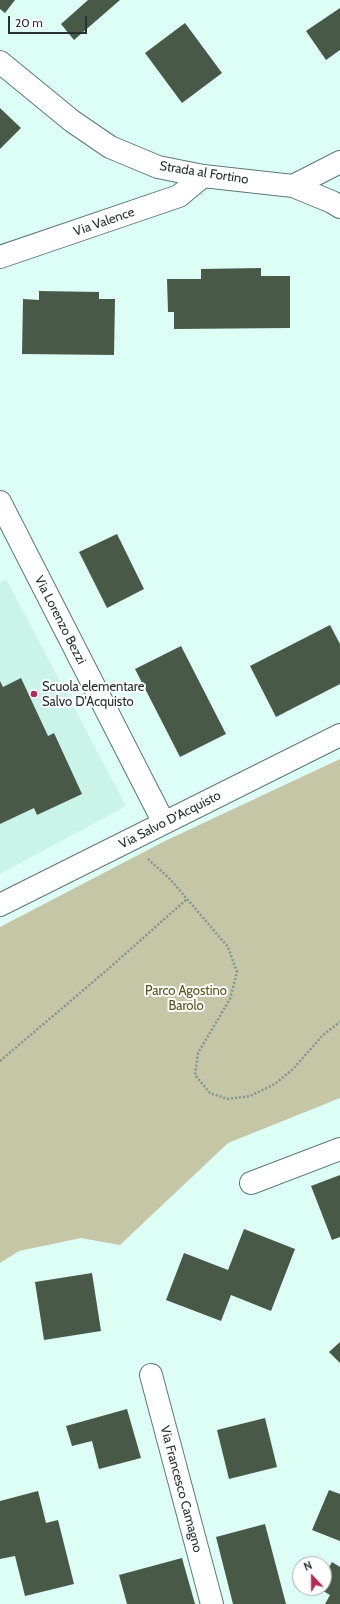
<!DOCTYPE html>
<html>
<head>
<meta charset="utf-8">
<style>
  body { margin:0 }
  #map { position:relative; width:340px; height:1604px; overflow:hidden; background:#ddfef5; font-family:Cabin,sans-serif }
  canvas { display:block }
  .north { position:absolute; left:292px; top:1556px; width:40px; height:40px; box-sizing:border-box; background:#fff; border:1px solid #a8adab; border-radius:50%; rotate:338deg; font-size:11px; font-weight:700; line-height:16px; text-align:center; color:#25322e }
  .north::after { content:''; display:block; margin:auto; width:14px; height:18px; background:#b62754; clip-path:polygon(50% 0,100% 100%,50% 72%,0 100%) }
  .scale { position:absolute; left:8px; top:16px; width:79px; height:18px; box-sizing:border-box; border:2px solid #25322e; border-top:0; padding-left:5px; font-size:12px; line-height:14px; white-space:nowrap; color:#25322e; -webkit-text-stroke:3px #fff; paint-order:stroke }
</style>
</head>
<body>
<div id="map">
<canvas width="340" height="1604"></canvas>
<div class="north">N</div>
<div class="scale">20 m</div>
</div>
<script>
const ctx = document.querySelector('canvas').getContext('2d');
ctx.lineJoin = 'round';
function fill(path, color) { ctx.fillStyle = color; ctx.fill(path, 'evenodd'); }
const shape = rows => new Path2D(rows.map(r => 'M' + r).join(''));
function strokePath(path, color, width, dash) { ctx.strokeStyle = color; ctx.lineWidth = width; ctx.lineCap = dash ? 'butt' : 'round'; ctx.setLineDash(dash || []); ctx.stroke(path); }
function write(font, color, halo, rows, align = 'center') {
  ctx.font = font + ' Cabin,sans-serif'; ctx.lineWidth = 4; ctx.setLineDash([]); ctx.textBaseline = 'middle'; ctx.strokeStyle = halo; ctx.fillStyle = color; for (const [text, x, y, turn = 0] of rows) {
    ctx.save(); ctx.translate(x, y); ctx.rotate((+turn || 0) * Math.PI / 180); ctx.textAlign = isNaN(turn) ? turn : align; if (halo) ctx.strokeText(text, 0, 0); ctx.fillText(text, 0, 0); ctx.restore();
  }
}
fill(shape([
  [6,579,126,806,0,874,0,582]
]), '#caf4e8');
fill(shape([
  [340,759,340,1098,228,1143,120,1245,81,1238,19,1251,0,1263,0,927,165,841]
]), '#c4c6a6');
fill(shape([
  [0,0,15,0,5,13,0,9],
  [88,0,120,0,74,40,61,24],
  [340,8,340,50,326,60,306,31],
  [185,23,222,73,182,103,145,53],
  [0,108,21,128,0,149],
  [261,268,261,276,290,276,290,328,174,329,174,312,168,312,167,279,201,279,201,269],
  [39,291,99,292,99,299,115,299,114,355,22,354,23,299,39,300],
  [117,534,144,589,107,608,79,552],
  [330,625,340,644,340,684,276,717,250,666],
  [181,646,226,734,180,757,135,669],
  [21,678,48,736,54,733,82,794,37,815,34,808,0,824,0,681,3,687],
  [340,1175,340,1237,332,1240,311,1186],
  [244,1229,295,1249,271,1311,231,1295,221,1321,166,1300,184,1253,228,1270],
  [92,1273,101,1331,44,1340,35,1282],
  [340,1342,340,1363,329,1352],
  [127,1409,141,1458,99,1469,92,1441,72,1446,66,1426],
  [265,1418,277,1467,229,1479,217,1430],
  [329,1490,340,1494,340,1541,312,1530],
  [38,1491,46,1523,58,1520,74,1584,25,1596,15,1556,0,1559,0,1501],
  [265,1524,286,1604,233,1604,216,1537],
  [182,1558,195,1604,127,1604,119,1575],
  [332,1562,340,1567,340,1604,325,1604,330,1595,318,1588,324,1588,324,1576]
]), '#485947');
const minor = shape([
  [0,62,72,121,110,147,158,167,203,176,293,186,332,202,340,207],
  [293,186,340,162],
  [0,257,179,196,203,176],
  [0,502,164,823],
  [0,905,340,735],
  [251,1183,340,1149],
  [151,1375,212,1604]
]);
strokePath(minor, '#5c7a72', 24);
strokePath(shape([
  [148,859,170,879,228,947,237,972,230,999,198,1053,195,1075,210,1093,228,1099,250,1096,275,1084,294,1068,323,1035,340,1022],
  [0,1061,107,970,187,899]
]), '#809791', 2.5, [2, 2]);
strokePath(minor, '#fff', 22);
for (const [x, y, r, color] of [
  [34,694,4,"#b62754"]
]) { const dot = new Path2D(); dot.arc(x, y, r, 0, 2 * Math.PI); ctx.fillStyle = color; ctx.fill(dot); strokePath(dot, '#fff', 1.5); }
write('13px', '#25322e', '#fff', [
  ["Strada al Fortino",204,173,9],
  ["Via Valence",104,222,-19],
  ["Via Lorenzo Bezzi",60,620,63],
  ["Via Salvo D'Acquisto",170,820,-27],
  ["Via Francesco Camagno",181,1489,75]
]);
write('13px', '#25322e', '#fff', [
  ["Scuola elementare",42,687],
  ["Salvo D'Acquisto",42,702]
], 'left');
write('13px', '#55551b', '#fff', [
  ["Parco Agostino",186,991],
  ["Barolo",186,1006]
]);
</script>
</body>
</html>
